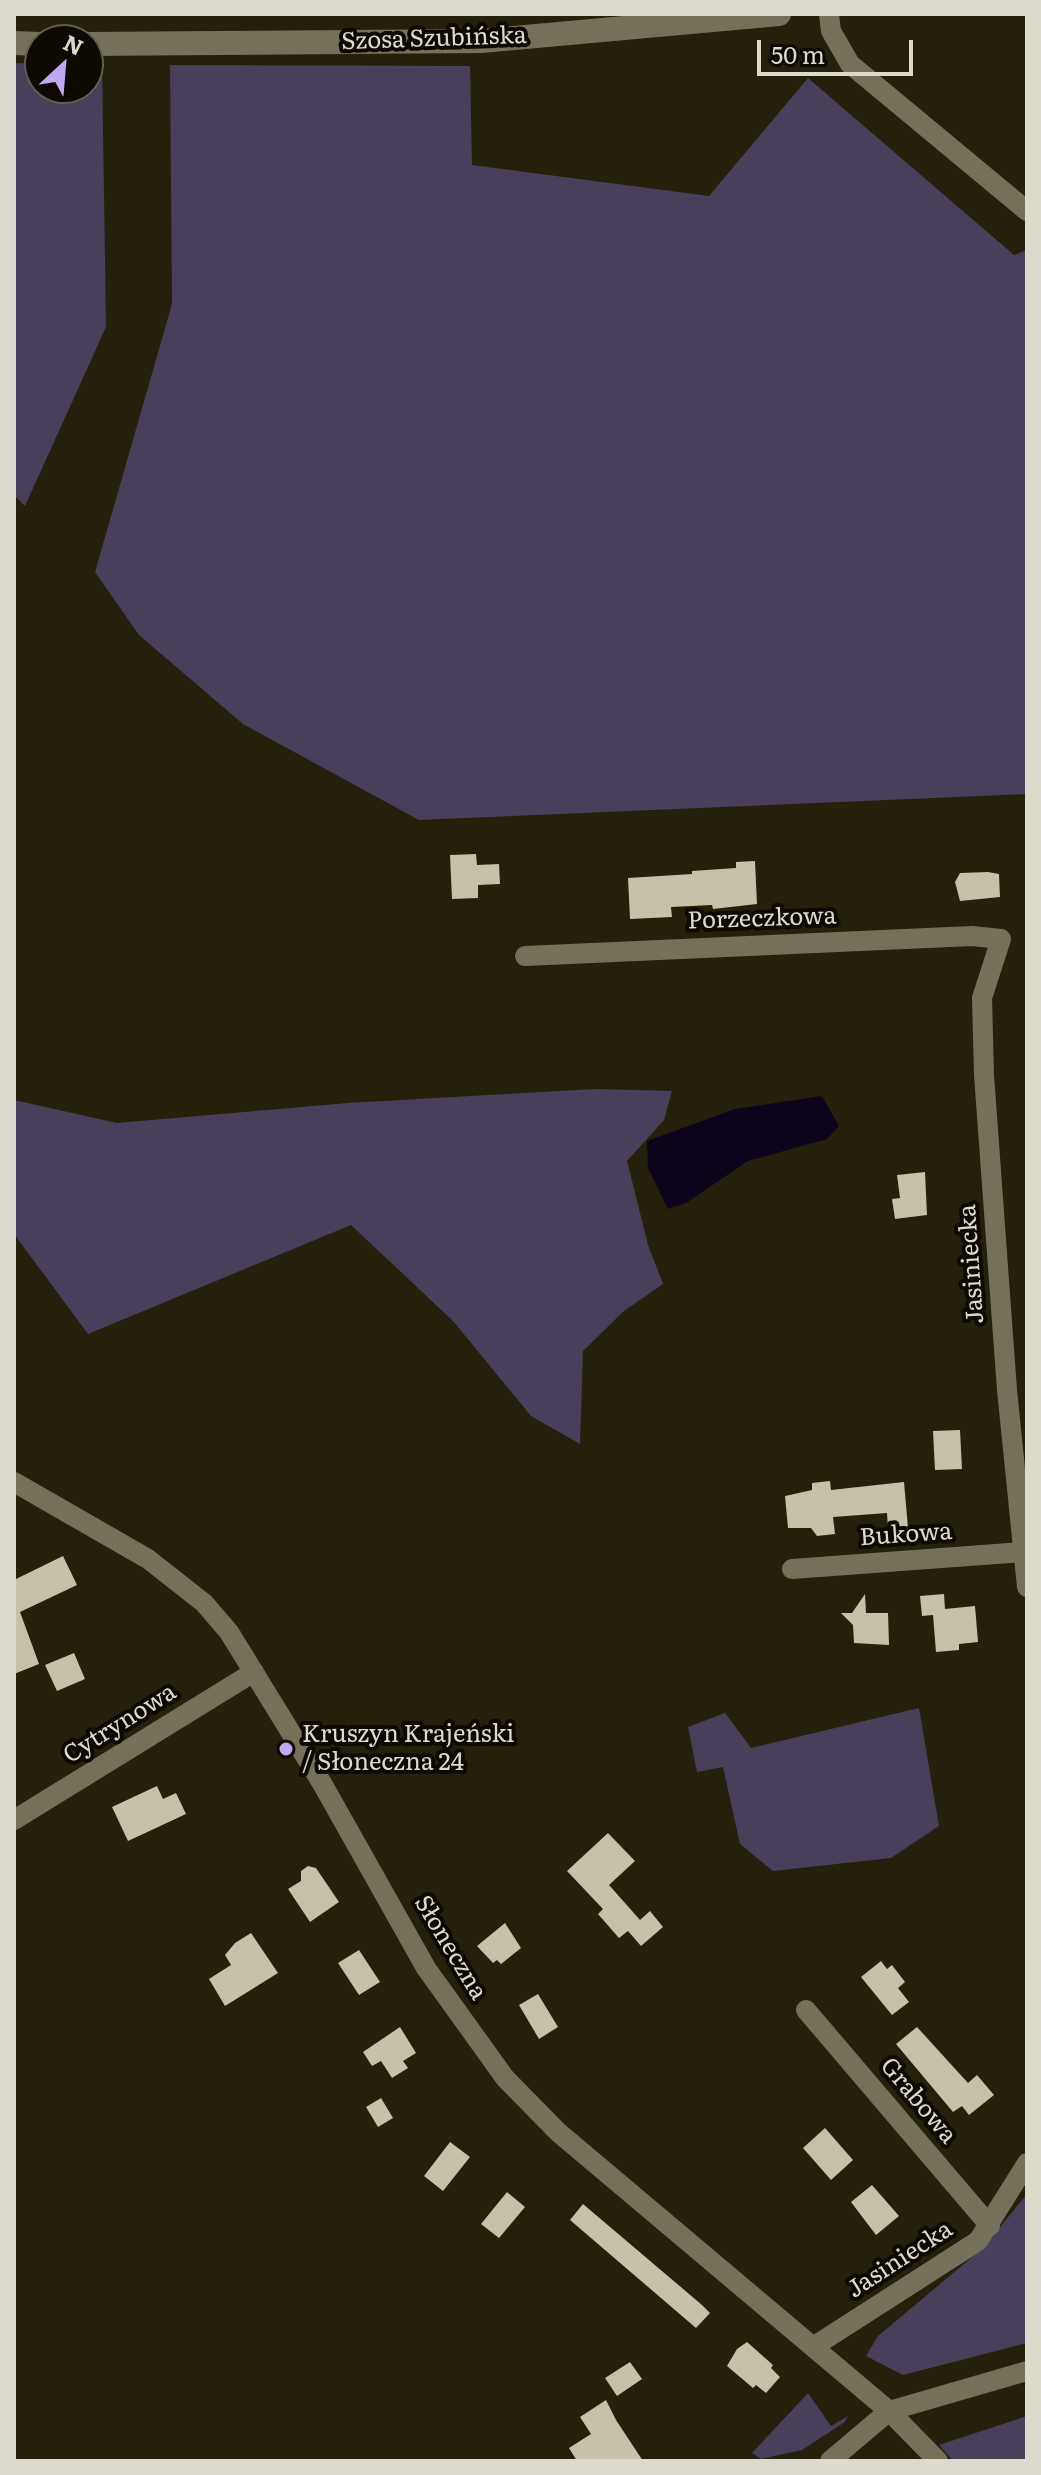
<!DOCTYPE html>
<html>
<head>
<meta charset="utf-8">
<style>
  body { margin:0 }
  #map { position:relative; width:1041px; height:2475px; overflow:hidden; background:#24200c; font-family:Literata,serif }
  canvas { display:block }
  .frame { position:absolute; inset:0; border:16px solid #dcd9cd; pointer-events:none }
  .north { position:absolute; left:24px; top:24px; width:80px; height:80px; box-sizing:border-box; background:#0c0a03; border:2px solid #5f5d54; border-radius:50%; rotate:26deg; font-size:22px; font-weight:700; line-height:32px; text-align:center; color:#dcd9cd }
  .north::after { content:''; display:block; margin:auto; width:28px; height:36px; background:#c0a8f3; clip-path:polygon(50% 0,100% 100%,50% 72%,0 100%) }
  .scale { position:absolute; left:757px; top:40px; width:156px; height:36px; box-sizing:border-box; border:4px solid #dcd9cd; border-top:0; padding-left:10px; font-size:24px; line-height:28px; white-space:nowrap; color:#dcd9cd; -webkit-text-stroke:6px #0c0a03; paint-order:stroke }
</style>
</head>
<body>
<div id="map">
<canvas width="1041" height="2475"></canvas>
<div class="frame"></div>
<div class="north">N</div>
<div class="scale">50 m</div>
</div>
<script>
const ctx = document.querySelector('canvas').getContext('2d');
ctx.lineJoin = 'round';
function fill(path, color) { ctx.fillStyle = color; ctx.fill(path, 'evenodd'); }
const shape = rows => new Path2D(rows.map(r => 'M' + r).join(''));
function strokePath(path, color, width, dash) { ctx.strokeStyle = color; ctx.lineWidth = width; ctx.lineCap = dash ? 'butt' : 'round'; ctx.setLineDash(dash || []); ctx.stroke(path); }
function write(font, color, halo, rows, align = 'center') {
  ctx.font = font + ' Literata,serif'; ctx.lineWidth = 8; ctx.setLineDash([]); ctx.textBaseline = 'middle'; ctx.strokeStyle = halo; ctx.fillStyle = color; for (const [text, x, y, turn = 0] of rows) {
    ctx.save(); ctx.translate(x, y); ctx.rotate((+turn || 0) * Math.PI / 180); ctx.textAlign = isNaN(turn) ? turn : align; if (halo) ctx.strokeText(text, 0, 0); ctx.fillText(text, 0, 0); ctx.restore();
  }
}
fill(shape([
  [14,63,40,64,40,88,88,88,88,64,102,65,106,327,25,506,14,495],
  [170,65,470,66,472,165,709,196,808,78,1014,255,1027,250,1027,794,419,820,243,724,139,635,95,572,172,304],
  [594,1089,672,1091,664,1120,627,1161,648,1245,663,1284,624,1311,583,1351,580,1444,531,1416,453,1321,351,1225,88,1334,14,1234,14,1100,117,1123,348,1103],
  [919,1708,939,1826,891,1858,773,1871,740,1844,723,1767,697,1772,688,1727,725,1713,751,1748],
  [1027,2194,1027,2343,903,2375,866,2356,878,2336,983,2248],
  [808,2393,831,2426,848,2416,845,2422,802,2450,761,2459,752,2453],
  [1027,2416,1027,2461,953,2461,939,2445]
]), '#483f5a');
fill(shape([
  [822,1096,839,1126,827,1139,748,1161,686,1203,668,1209,648,1168,647,1141,735,1109]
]), '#0d051b');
fill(shape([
  [476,854,477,865,499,864,500,884,478,885,478,898,452,899,450,855],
  [755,861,757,904,713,909,712,905,671,907,672,917,630,919,628,878,692,874,692,871,736,868,736,862],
  [988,872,999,874,1000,897,960,901,955,882,960,873],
  [925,1172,927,1215,895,1219,892,1199,900,1198,897,1175],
  [960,1430,962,1469,935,1470,933,1431],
  [830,1481,831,1490,904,1482,908,1528,888,1529,887,1513,833,1517,835,1534,817,1536,811,1528,788,1528,785,1496,812,1490,812,1483],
  [63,1556,77,1585,20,1612,39,1664,14,1674,14,1580],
  [865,1594,866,1613,888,1613,889,1645,854,1643,853,1625,841,1613,852,1613],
  [944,1594,945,1609,975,1606,978,1642,959,1644,959,1650,936,1652,933,1615,922,1616,920,1596],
  [74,1653,85,1679,57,1691,45,1665],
  [157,1786,163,1799,176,1793,186,1814,128,1841,112,1807],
  [608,1833,635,1861,609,1885,640,1920,650,1911,663,1927,641,1946,628,1931,619,1938,598,1914,603,1909,567,1871],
  [308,1866,316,1868,339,1902,310,1922,288,1889,301,1881,301,1871],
  [505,1923,521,1948,501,1964,497,1960,493,1963,477,1946],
  [251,1933,278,1973,225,2006,209,1979,231,1965,225,1955,235,1943],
  [359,1950,380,1982,359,1995,338,1963],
  [881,1961,887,1969,892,1965,905,1982,898,1988,909,2002,892,2015,861,1977],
  [538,1994,558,2027,539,2039,519,2005],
  [400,2027,416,2053,403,2061,408,2068,392,2078,381,2061,372,2066,363,2052],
  [917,2027,968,2083,977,2075,994,2095,969,2115,962,2106,953,2112,896,2044],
  [381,2098,393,2118,378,2127,366,2107],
  [825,2128,853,2160,831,2180,803,2148],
  [450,2142,470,2157,443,2191,424,2176],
  [872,2185,899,2216,876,2235,851,2202],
  [507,2192,525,2207,499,2238,481,2224],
  [583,2204,702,2305,710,2313,696,2328,570,2220],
  [747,2342,773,2365,771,2368,780,2377,766,2393,756,2385,753,2388,727,2366,737,2349],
  [630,2362,642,2379,617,2396,605,2378],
  [606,2400,616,2420,643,2461,577,2461,569,2448,591,2434,580,2417]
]), '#c6c1a8');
strokePath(shape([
  [829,14,831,31,850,64,1027,211],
  [525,956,972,936,1001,939,982,998,984,1075,1007,1390,1027,1587],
  [14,1482,148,1559,204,1603,229,1632,323,1785,426,1968,505,2078,558,2132,889,2411,938,2461],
  [792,1569,1023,1552],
  [14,1820,254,1672],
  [806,2010,990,2226],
  [813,2347,978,2241,1027,2163],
  [830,2461,889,2411,1027,2371]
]), '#757059', 20);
strokePath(shape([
  [14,43,40,44],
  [88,44,481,41,779,14]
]), '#757059', 24);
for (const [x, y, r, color] of [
  [286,1749,8,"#c0a8f3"]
]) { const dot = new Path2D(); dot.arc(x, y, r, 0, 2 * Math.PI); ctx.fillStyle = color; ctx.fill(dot); strokePath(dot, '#0c0a03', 3); }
write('24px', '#dcd9cd', '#0c0a03', [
  ["Szosa Szubińska",434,39,-2],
  ["Porzeczkowa",762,919,-2],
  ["Jasiniecka",972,1264,-94],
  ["Bukowa",906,1535,-4],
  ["Cytrynowa",120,1724,-32],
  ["Słoneczna",450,1948,59],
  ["Grabowa",918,2101,50],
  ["Jasiniecka",900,2260,-33]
]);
write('24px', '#dcd9cd', '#0c0a03', [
  ["Kruszyn Krajeński",302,1735],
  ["/ Słoneczna 24",302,1763]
], 'left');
</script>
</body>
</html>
